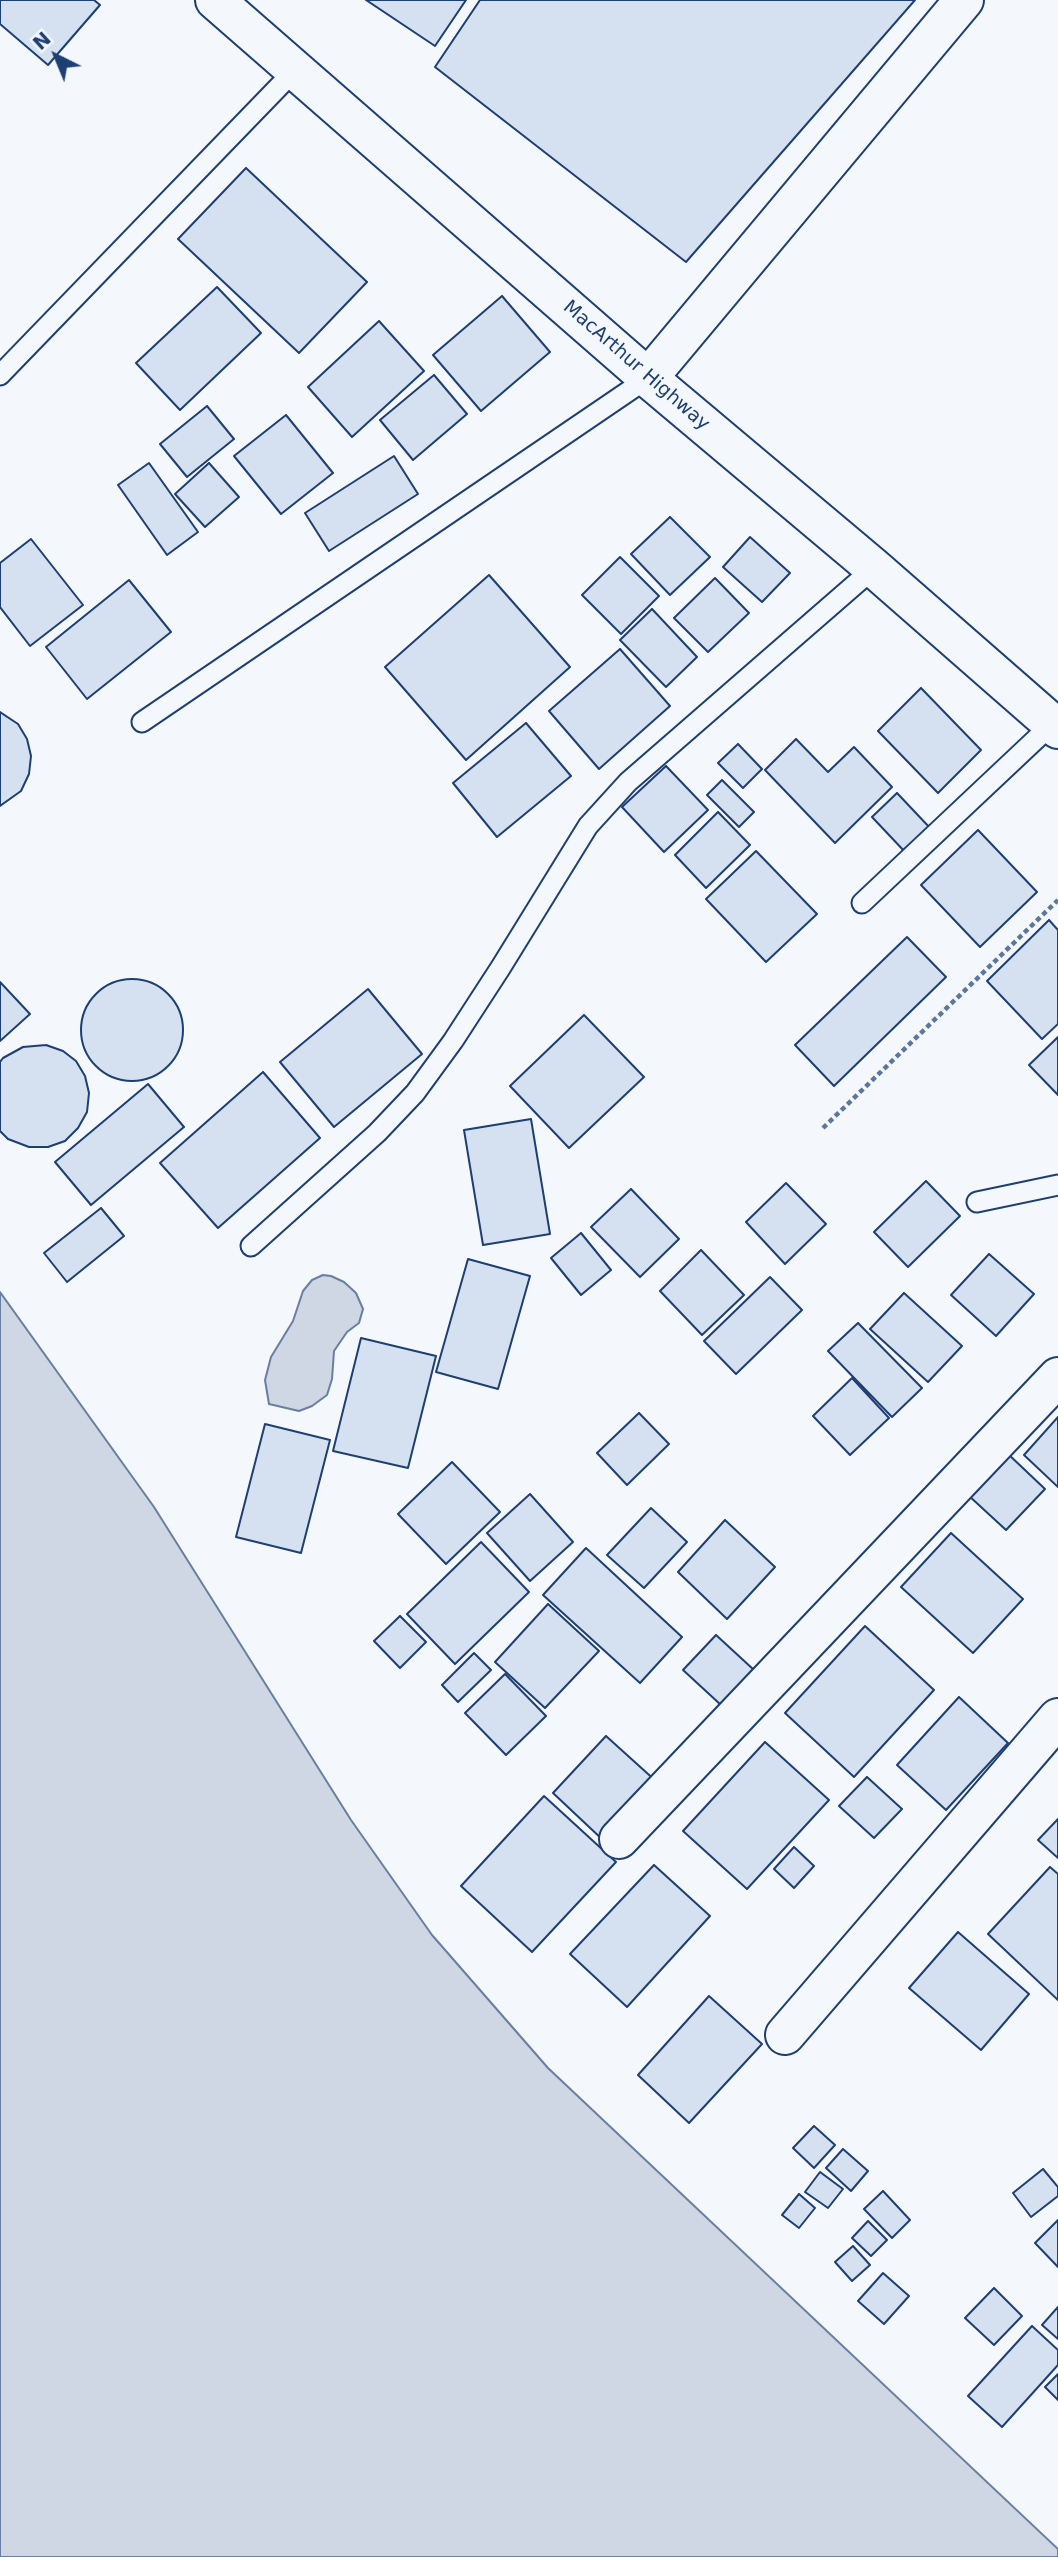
<!DOCTYPE html>
<html>
<head>
<meta charset="utf-8">
<style>
  body { margin:0 }
  #map { position:relative; width:1058px; height:2557px; overflow:hidden; background:#f4f7fb; font-family:"DejaVu Sans",sans-serif }
  canvas { display:block }
  .north { position:absolute; left:21px; top:21px; width:70px; height:70px; -webkit-text-stroke:5px #f4f7fb; paint-order:stroke; rotate:317deg; font-size:19px; font-weight:700; line-height:28px; text-align:center; color:#1d3f73 }
  .north::after { content:''; display:block; margin:auto; width:24px; height:32px; background:#1d3f73; clip-path:polygon(50% 0,100% 100%,50% 72%,0 100%) }
</style>
</head>
<body>
<div id="map">
<canvas width="1058" height="2557"></canvas>
<div class="north">N</div>
</div>
<script>
const ctx = document.querySelector('canvas').getContext('2d');
ctx.lineJoin = 'round';
function fill(path, color) { ctx.fillStyle = color; ctx.fill(path, 'evenodd'); }
const shape = rows => new Path2D(rows.map(r => 'M' + r).join(''));
function strokePath(path, color, width, dash) { ctx.strokeStyle = color; ctx.lineWidth = width; ctx.lineCap = dash ? 'butt' : 'round'; ctx.setLineDash(dash || []); ctx.stroke(path); }
function write(font, color, halo, rows, align = 'center') {
  ctx.font = font + ' "DejaVu Sans",sans-serif'; ctx.lineWidth = 5; ctx.setLineDash([]); ctx.textBaseline = 'middle'; ctx.strokeStyle = halo; ctx.fillStyle = color; for (const [text, x, y, turn = 0] of rows) {
    ctx.save(); ctx.translate(x, y); ctx.rotate((+turn || 0) * Math.PI / 180); ctx.textAlign = isNaN(turn) ? turn : align; if (halo) ctx.strokeText(text, 0, 0); ctx.fillText(text, 0, 0); ctx.restore();
  }
}
const water = shape([
  [323,1275,331,1276,344,1282,356,1293,363,1309,359,1323,347,1332,334,1351,332,1379,327,1395,312,1406,299,1411,269,1404,265,1380,271,1357,293,1321,303,1291,312,1280,323,1275],
  [0,1292,154,1507,351,1820,432,1935,548,2068,1058,2549,1058,2557,0,2557,0,1292]
]);
fill(water, '#cfd7e4');
strokePath(water, '#687fa3', 2);
const building = shape([
  [0,0,94,0,100,5,48,65,0,24,0,0],
  [366,0,466,0,435,46,366,0],
  [480,0,915,0,686,262,435,67,480,0],
  [246,168,367,282,299,353,178,239,246,168],
  [217,287,261,333,180,410,136,363,217,287],
  [502,296,550,352,481,411,433,355,502,296],
  [379,321,424,371,352,437,308,387,379,321],
  [434,375,467,414,413,460,380,420,434,375],
  [207,406,234,439,187,477,160,444,207,406],
  [286,415,333,473,281,514,234,456,286,415],
  [394,456,418,494,329,551,305,513,394,456],
  [149,463,198,532,167,555,118,485,149,463],
  [209,463,239,497,205,527,175,494,209,463],
  [670,517,710,557,670,595,631,554,670,517],
  [750,537,790,573,762,602,723,567,750,537],
  [31,539,83,605,30,646,0,607,0,563,31,539],
  [620,557,659,596,621,634,582,595,620,557],
  [489,575,570,667,466,760,385,667,489,575],
  [715,578,749,613,708,652,674,618,715,578],
  [129,580,171,632,87,699,46,647,129,580],
  [652,609,697,657,666,687,620,640,652,609],
  [620,649,670,706,599,769,549,711,620,649],
  [921,688,981,750,938,793,878,731,921,688],
  [0,712,18,724,27,739,31,756,29,774,21,791,0,806,0,712],
  [526,723,571,776,497,837,453,783,526,723],
  [796,739,828,772,854,747,892,787,835,843,765,770,796,739],
  [738,744,762,769,743,788,718,763,738,744],
  [666,766,708,810,664,852,622,807,666,766],
  [722,780,754,812,739,827,707,795,722,780],
  [897,793,931,829,906,853,872,817,897,793],
  [718,812,750,845,706,888,675,855,718,812],
  [978,830,1037,892,980,947,921,885,978,830],
  [756,851,817,914,766,962,706,899,756,851],
  [1049,920,1058,930,1058,1024,1042,1039,987,981,1049,920],
  [907,937,946,977,834,1086,795,1045,907,937],
  '81 1030a51 51 0 1 1 102 0a51 51 0 1 1-102 0Z',
  [0,982,30,1014,0,1041,0,982],
  [368,989,422,1054,334,1127,280,1062,368,989],
  [584,1015,644,1077,569,1148,510,1086,584,1015],
  [1058,1037,1058,1095,1029,1065,1058,1037],
  [46,1045,63,1051,76,1061,85,1076,89,1093,87,1112,78,1128,65,1141,48,1147,29,1147,8,1139,0,1131,0,1062,3,1058,23,1047,46,1045],
  [263,1072,320,1138,218,1228,160,1163,263,1072],
  [148,1084,184,1127,91,1205,55,1162,148,1084],
  [531,1119,550,1234,483,1245,464,1130,531,1119],
  [926,1181,960,1216,908,1267,874,1232,926,1181],
  [786,1183,826,1224,785,1264,746,1222,786,1183],
  [631,1189,679,1239,640,1277,591,1227,631,1189],
  [101,1208,124,1236,67,1282,44,1253,101,1208],
  [581,1233,611,1270,581,1295,551,1258,581,1233],
  [701,1250,744,1295,702,1335,660,1291,701,1250],
  [989,1254,1034,1294,996,1336,951,1295,989,1254],
  [468,1259,530,1276,498,1389,436,1372,468,1259],
  [770,1277,802,1310,736,1374,704,1341,770,1277],
  [904,1293,962,1346,928,1382,870,1329,904,1293],
  [858,1323,922,1388,892,1417,828,1351,858,1323],
  [361,1338,436,1356,408,1468,333,1451,361,1338],
  [852,1378,889,1418,850,1455,813,1416,852,1378],
  [639,1413,669,1444,627,1485,597,1453,639,1413],
  [1058,1417,1058,1487,1024,1455,1058,1417],
  [265,1424,330,1440,301,1553,236,1537,265,1424],
  [1007,1453,1045,1489,1006,1530,968,1495,1007,1453],
  [452,1462,500,1512,446,1564,398,1514,452,1462],
  [530,1494,573,1542,530,1581,487,1533,530,1494],
  [651,1508,687,1542,644,1588,607,1555,651,1508],
  [725,1520,775,1567,727,1619,678,1572,725,1520],
  [951,1533,1023,1599,973,1653,901,1587,951,1533],
  [481,1542,529,1592,455,1664,407,1614,481,1542],
  [586,1548,682,1637,640,1683,543,1595,586,1548],
  [548,1604,599,1651,545,1708,495,1662,548,1604],
  [400,1616,426,1642,400,1668,374,1641,400,1616],
  [865,1626,934,1690,854,1777,785,1713,865,1626],
  [716,1635,754,1670,721,1705,683,1670,716,1635],
  [474,1653,491,1670,458,1702,442,1685,474,1653],
  [505,1674,546,1716,506,1755,465,1713,505,1674],
  [959,1697,1008,1743,946,1810,897,1765,959,1697],
  [606,1736,658,1783,604,1841,553,1793,606,1736],
  [765,1742,829,1800,747,1889,683,1831,765,1742],
  [867,1777,902,1809,874,1838,839,1806,867,1777],
  [544,1796,616,1862,532,1952,461,1886,544,1796],
  [1058,1819,1058,1858,1038,1840,1058,1819],
  [794,1847,814,1866,794,1888,774,1869,794,1847],
  [654,1865,710,1916,627,2007,570,1954,654,1865],
  [1050,1867,1058,1874,1058,2000,988,1934,1050,1867],
  [958,1932,1029,1994,981,2050,909,1988,958,1932],
  [709,1996,762,2044,689,2123,638,2075,709,1996],
  [814,2126,835,2145,814,2168,793,2148,814,2126],
  [843,2149,868,2171,851,2191,826,2168,843,2149],
  [1043,2169,1058,2187,1058,2196,1031,2217,1013,2193,1043,2169],
  [820,2172,843,2189,828,2208,805,2192,820,2172],
  [883,2191,910,2220,892,2238,864,2209,883,2191],
  [799,2194,815,2208,799,2228,782,2215,799,2194],
  [1058,2220,1058,2267,1035,2243,1058,2220],
  [868,2221,887,2240,871,2256,852,2238,868,2221],
  [853,2246,870,2265,852,2281,835,2262,853,2246],
  [883,2273,909,2296,884,2324,858,2301,883,2273],
  [994,2288,1022,2316,994,2345,965,2318,994,2288],
  [1058,2307,1058,2339,1042,2325,1058,2307],
  [1032,2326,1058,2350,1058,2365,1002,2427,968,2396,1032,2326],
  [1058,2374,1058,2400,1045,2387,1058,2374]
]);
fill(building, '#d5e0f0');
strokePath(building, '#1d3f73', 2);
const service = shape([
  [0,375,295,70],
  [142,722,648,378],
  [862,903,1052,724],
  [977,1202,1058,1185],
  [251,1246,377,1133,415,1093,453,1041,501,967,588,826,628,782,874,568]
]);
const minor = shape([
  [648,378,964,0],
  [619,1839,1058,1377],
  [785,2035,1058,1718]
]);
const trunk = shape([
  [215,0,648,378,874,568,1058,729]
]);
strokePath(service, '#1d3f73', 23);
strokePath(minor, '#1d3f73', 42);
strokePath(trunk, '#1d3f73', 42);
strokePath(shape([
  [823,1128,1058,900]
]), '#5e769c', 4.5, [5, 3.5]);
strokePath(service, '#f4f7fb', 19);
strokePath(minor, '#f4f7fb', 38);
strokePath(trunk, '#f4f7fb', 38);
write('19px', '#1d3f73', '#f4f7fb', [
  ["MacArthur Highway",636,366,41]
]);
</script>
</body>
</html>
